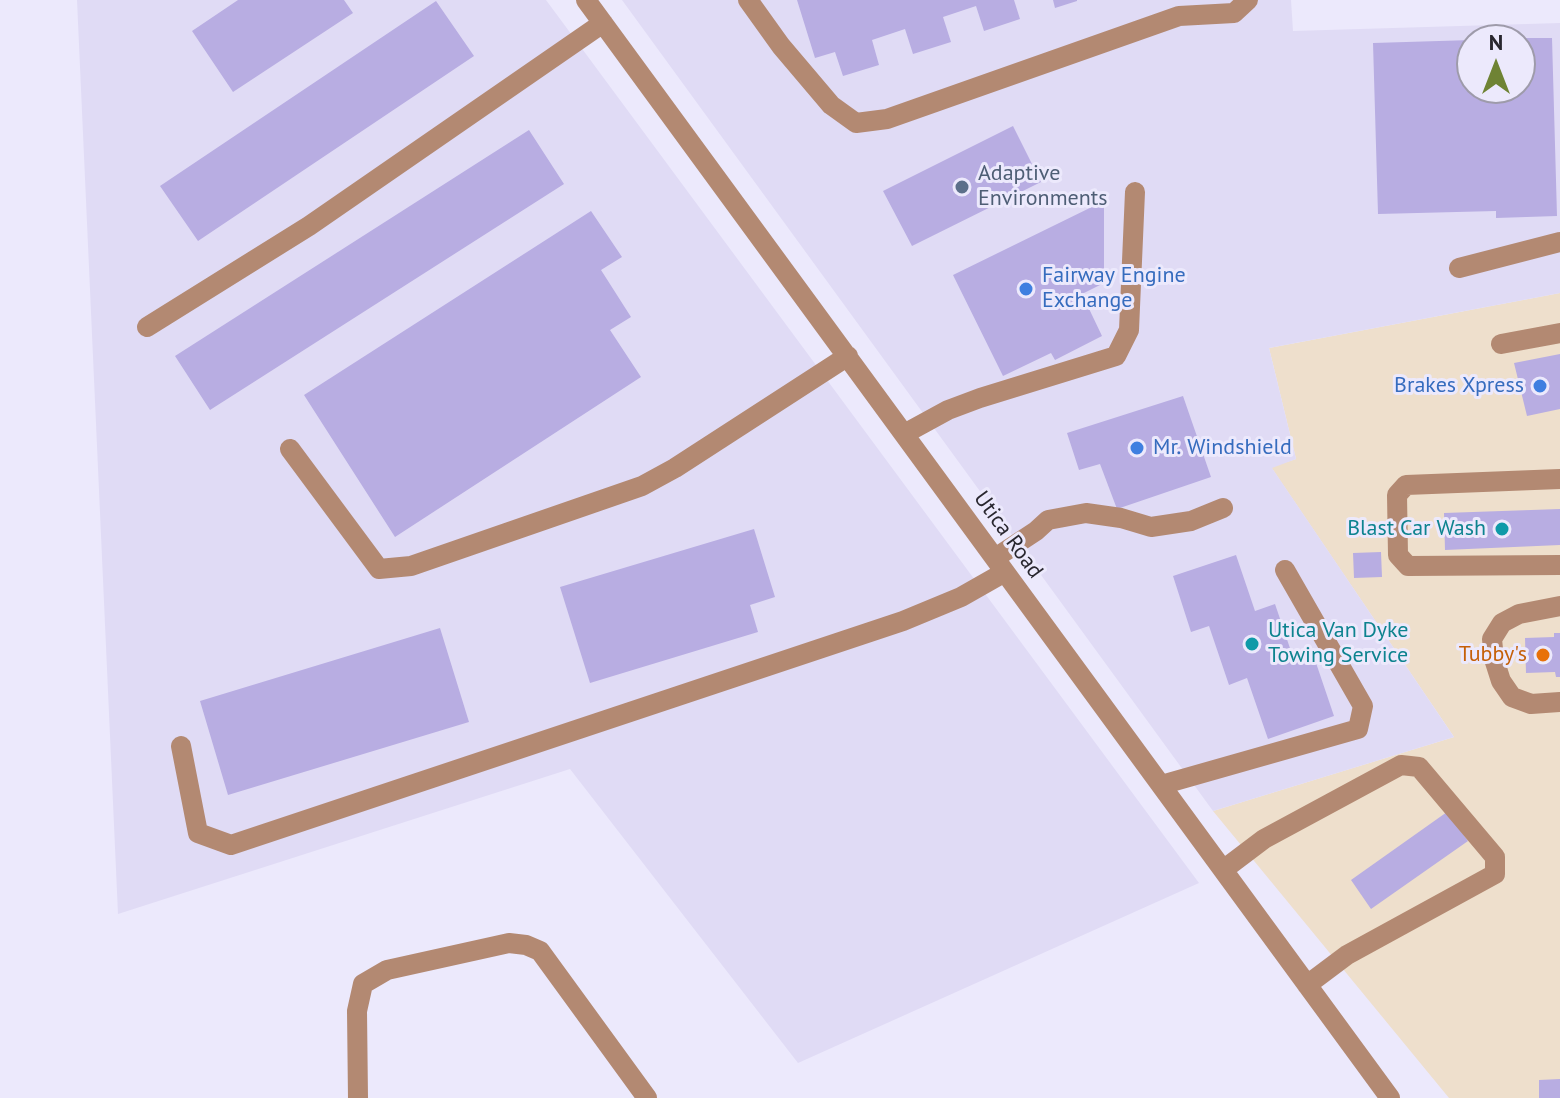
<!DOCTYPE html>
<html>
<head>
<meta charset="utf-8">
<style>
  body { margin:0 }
  #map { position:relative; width:1560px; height:1098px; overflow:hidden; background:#ece9fc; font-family:"PT Sans",sans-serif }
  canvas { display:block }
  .north { position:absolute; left:1456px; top:24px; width:80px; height:80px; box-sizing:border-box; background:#ece9fc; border:2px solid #9e9baa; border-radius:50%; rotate:0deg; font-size:22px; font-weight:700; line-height:32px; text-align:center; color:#29272f }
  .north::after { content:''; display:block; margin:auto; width:28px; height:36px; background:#6f8334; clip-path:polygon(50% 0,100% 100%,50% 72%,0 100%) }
</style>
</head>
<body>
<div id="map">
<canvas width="1560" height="1098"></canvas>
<div class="north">N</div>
</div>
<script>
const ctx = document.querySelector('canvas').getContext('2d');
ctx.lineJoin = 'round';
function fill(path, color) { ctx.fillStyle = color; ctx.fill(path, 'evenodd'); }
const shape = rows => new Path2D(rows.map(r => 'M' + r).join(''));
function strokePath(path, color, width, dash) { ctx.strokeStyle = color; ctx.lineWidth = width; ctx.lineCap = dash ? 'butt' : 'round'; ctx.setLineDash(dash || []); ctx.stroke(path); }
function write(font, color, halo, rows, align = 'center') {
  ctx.font = font + ' "PT Sans",sans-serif'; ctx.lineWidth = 6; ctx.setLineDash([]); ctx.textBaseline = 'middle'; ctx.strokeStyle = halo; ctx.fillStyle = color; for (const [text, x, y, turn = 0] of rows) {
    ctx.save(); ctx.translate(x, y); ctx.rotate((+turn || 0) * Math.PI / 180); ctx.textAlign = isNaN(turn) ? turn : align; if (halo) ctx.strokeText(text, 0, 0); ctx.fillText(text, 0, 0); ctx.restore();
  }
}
fill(shape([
  [1560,293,1560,1098,1449,1098,1213,811,1454,737,1271,467,1296,459,1269,348]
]), '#eedfcc');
fill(shape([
  [77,0,546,0,1199,883,798,1063,570,769,118,914],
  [622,0,1291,0,1293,31,1560,23,1560,293,1269,348,1296,459,1272,468,1454,737,1213,811],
  [1472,40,1520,40,1520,88,1472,88]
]), '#e0dbf5');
fill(shape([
  [238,0,344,0,353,13,233,92,192,31],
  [797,0,1014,0,1020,19,984,31,976,6,943,17,951,42,913,54,905,29,872,40,879,65,843,76,835,52,815,58],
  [1053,0,1077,0,1077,1,1055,8],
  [436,1,474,56,198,241,160,186],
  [1520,38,1552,38,1557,216,1496,218,1496,211,1378,214,1373,43,1472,40,1472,88,1520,88],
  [1013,126,1041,182,912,246,883,191],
  [529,130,564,184,210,410,175,356],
  [1104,201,1104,283,1082,294,1102,336,1055,360,1051,353,1003,376,953,275],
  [591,211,622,257,601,270,631,317,610,330,641,377,395,537,304,395],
  [1560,354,1560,409,1527,416,1514,363],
  [1183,396,1211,477,1117,509,1100,464,1079,470,1067,433],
  [1560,509,1560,545,1445,550,1444,513],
  [754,529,775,597,750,605,758,632,590,683,560,587],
  [1381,552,1382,577,1354,578,1353,553],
  [1236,555,1255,611,1275,604,1295,663,1314,657,1334,716,1268,739,1247,678,1229,685,1209,626,1191,632,1173,576],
  [440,628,469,722,228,795,200,701],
  [1554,633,1560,633,1560,677,1556,677,1555,672,1526,673,1525,638,1554,637],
  [1447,812,1468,841,1371,909,1351,880],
  [1560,1079,1560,1098,1539,1098,1539,1080]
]), '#b8ade2');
strokePath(shape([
  [586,0,1390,1098],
  [748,0,781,46,831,105,856,123,887,119,1179,16,1234,13,1248,0],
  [1459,268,1560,242],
  [147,327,309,226,603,23],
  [1501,344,1560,333],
  [904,434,948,410,980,398,1116,356,1129,330,1135,192],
  [290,449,379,569,411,566,642,486,675,468,848,356],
  [1560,479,1406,485,1397,495,1398,555,1408,566,1560,565],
  [995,558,1036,531,1048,520,1086,513,1121,518,1151,527,1191,521,1223,508],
  [1560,606,1519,614,1502,623,1492,639,1494,659,1501,681,1512,697,1531,704,1560,702],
  [181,746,198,833,231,845,903,621,961,597,1005,572],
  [1161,785,1358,729,1363,706,1285,570],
  [1223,870,1264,839,1401,765,1419,767,1495,857,1495,874,1347,955,1307,985],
  [358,1098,357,1011,363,984,387,970,509,943,526,945,540,951,647,1098]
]), '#b38972', 20);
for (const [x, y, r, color] of [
  [962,187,8,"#5c6f8a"],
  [1026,289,8,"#3f7fe0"],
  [1540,386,8,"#3f7fe0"],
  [1137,448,8,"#3f7fe0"],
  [1502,529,8,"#0f9aa8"],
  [1252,644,8,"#0f9aa8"],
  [1543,655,8,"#e8710a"]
]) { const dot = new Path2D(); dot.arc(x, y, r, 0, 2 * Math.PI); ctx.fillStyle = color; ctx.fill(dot); strokePath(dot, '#ece9fc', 3); }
write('22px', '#4e5e75', '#ece9fc', [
  ["Adaptive",978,174],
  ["Environments",978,199]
], 'left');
write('22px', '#366cbe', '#ece9fc', [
  ["Fairway Engine",1042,276],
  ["Exchange",1042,301],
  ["Brakes Xpress",1524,386,"right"],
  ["Mr. Windshield",1153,448]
], 'left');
write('22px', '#0d838f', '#ece9fc', [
  ["Blast Car Wash",1486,529],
  ["Utica Van Dyke",1268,631,"left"],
  ["Towing Service",1268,656,"left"]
], 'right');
write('22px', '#29272f', '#ece9fc', [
  ["Utica Road",1008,535,54]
]);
write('22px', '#c56008', '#ece9fc', [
  ["Tubby's",1527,655]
], 'right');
</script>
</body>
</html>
